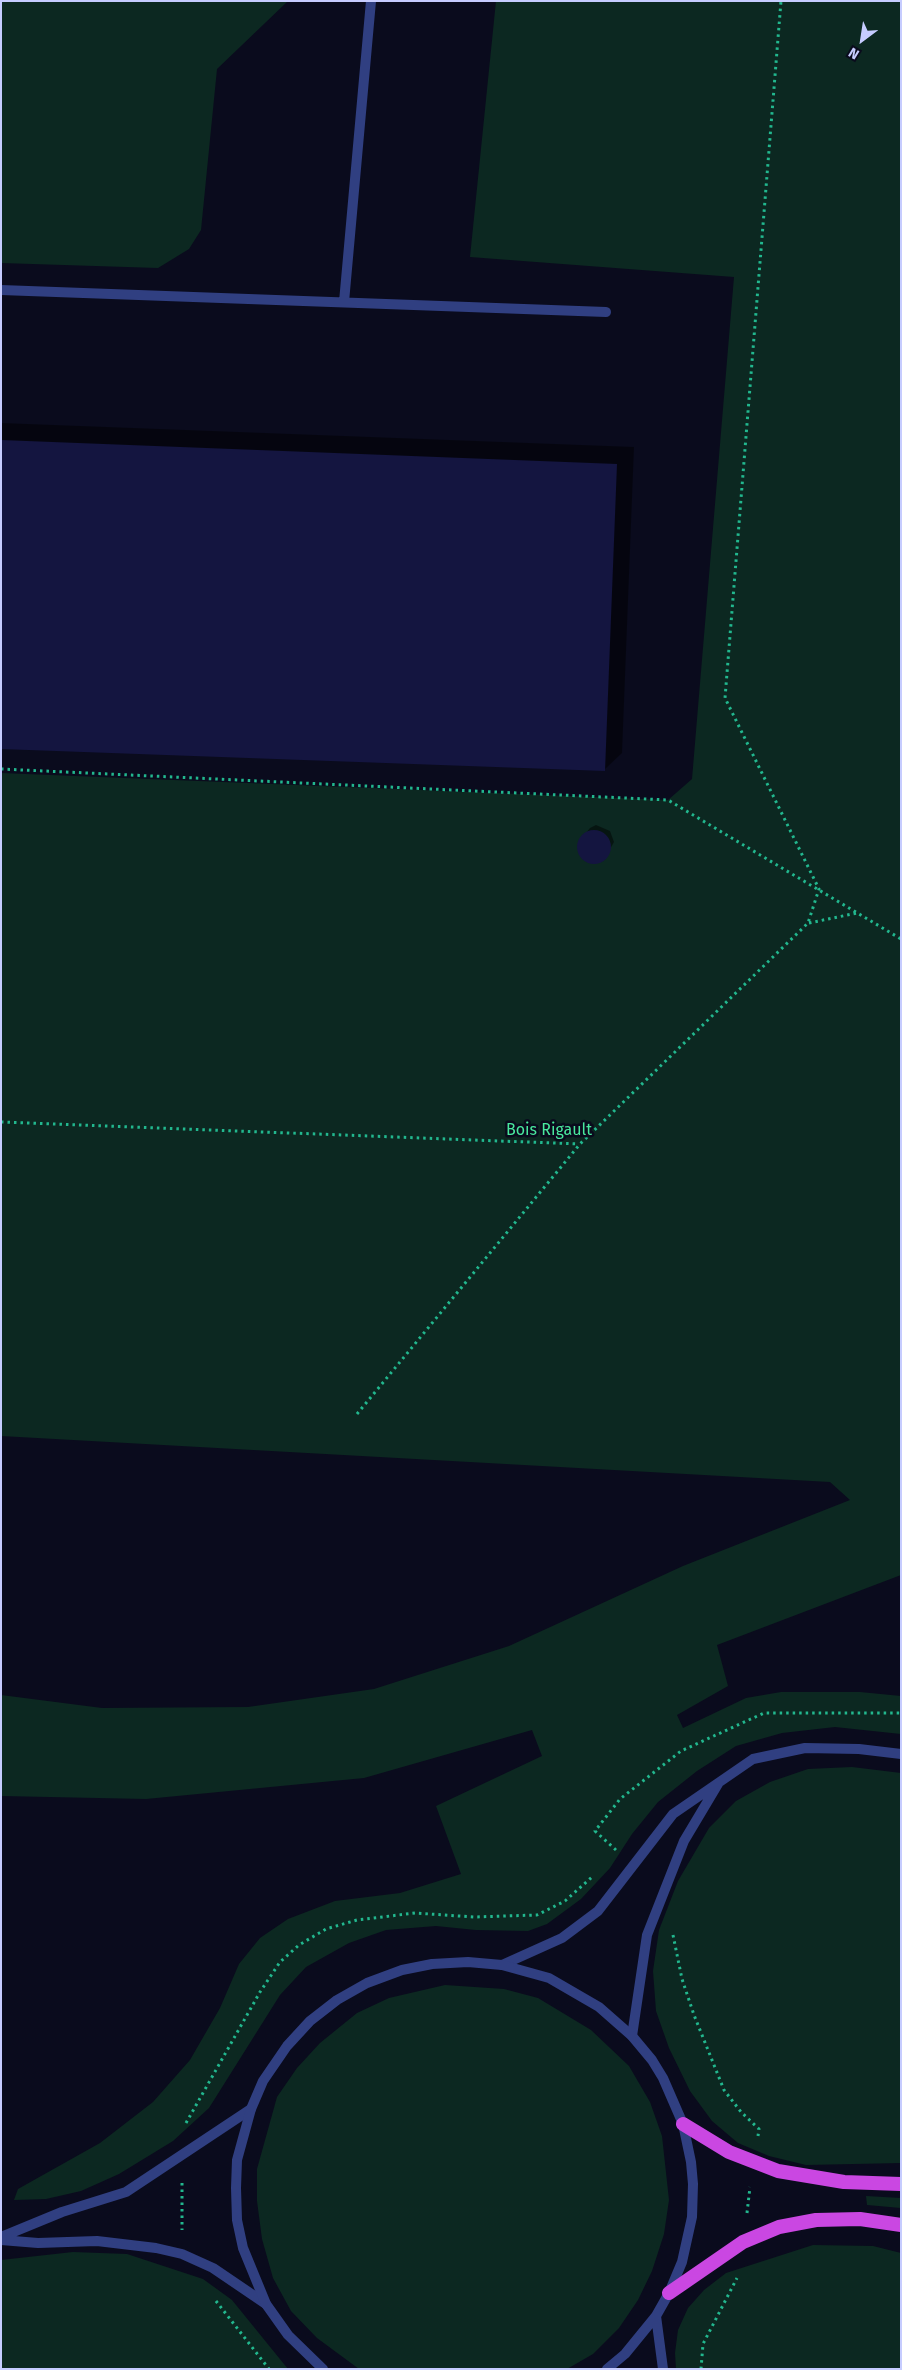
<!DOCTYPE html>
<html>
<head>
<meta charset="utf-8">
<style>
  body { margin:0 }
  #map { position:relative; width:902px; height:2370px; overflow:hidden; background:#0a0b1d; font-family:"Fira Sans",sans-serif }
  canvas { display:block }
  .frame { position:absolute; inset:0; border:2px solid #c6ccff; pointer-events:none }
  .north { position:absolute; left:837px; top:15px; width:50px; height:50px; -webkit-text-stroke:4px #0a0b1d; paint-order:stroke; rotate:211deg; font-size:14px; font-weight:700; line-height:20px; text-align:center; color:#c6ccff }
  .north::after { content:''; display:block; margin:auto; width:18px; height:22px; background:#c6ccff; clip-path:polygon(50% 0,100% 100%,50% 72%,0 100%) }
</style>
</head>
<body>
<div id="map">
<canvas width="902" height="2370"></canvas>
<div class="frame"></div>
<div class="north">N</div>
</div>
<script>
const ctx = document.querySelector('canvas').getContext('2d');
ctx.lineJoin = 'round';
function fill(path, color) { ctx.fillStyle = color; ctx.fill(path, 'evenodd'); }
const shape = rows => new Path2D(rows.map(r => 'M' + r).join(''));
function strokePath(path, color, width, dash) { ctx.strokeStyle = color; ctx.lineWidth = width; ctx.lineCap = dash ? 'butt' : 'round'; ctx.setLineDash(dash || []); ctx.stroke(path); }
function write(font, color, halo, rows, align = 'center') {
  ctx.font = font + ' "Fira Sans",sans-serif'; ctx.lineWidth = 5; ctx.setLineDash([]); ctx.textBaseline = 'middle'; ctx.strokeStyle = halo; ctx.fillStyle = color; for (const [text, x, y, turn = 0] of rows) {
    ctx.save(); ctx.translate(x, y); ctx.rotate((+turn || 0) * Math.PI / 180); ctx.textAlign = isNaN(turn) ? turn : align; if (halo) ctx.strokeText(text, 0, 0); ctx.fillText(text, 0, 0); ctx.restore();
  }
}
fill(shape([
  [1,1,288,1,217,69,201,230,189,249,158,268,1,263],
  [496,1,901,1,901,1575,717,1645,728,1686,677,1715,683,1728,746,1698,781,1692,860,1692,901,1696,901,1734,835,1727,782,1733,736,1746,697,1771,658,1802,632,1834,610,1868,581,1899,547,1924,528,1931,476,1930,436,1926,386,1930,349,1943,306,1967,280,1995,209,2108,173,2141,119,2174,81,2191,46,2199,14,2200,18,2189,100,2143,153,2102,190,2060,220,2008,239,1964,260,1938,288,1919,335,1901,400,1893,461,1874,436,1806,542,1756,532,1730,364,1778,146,1799,1,1796,1,1695,102,1708,248,1707,374,1689,509,1646,683,1566,850,1500,830,1482,1,1436,1,773,668,800,692,779,734,277,470,257],
  [852,1767,901,1773,901,2163,806,2165,769,2156,738,2143,712,2121,690,2091,669,2048,656,2011,653,1971,659,1930,678,1881,709,1828,736,1801,770,1782,808,1769],
  [445,1985,504,1989,538,1998,591,2030,629,2066,650,2102,662,2136,669,2200,664,2234,652,2271,638,2300,619,2328,593,2354,567,2369,359,2369,317,2338,291,2311,273,2278,262,2239,257,2201,257,2169,277,2097,297,2068,320,2043,357,2013,389,1998],
  [866,2196,901,2198,901,2208,867,2205],
  [813,2245,873,2246,901,2253,901,2369,676,2369,675,2353,678,2330,688,2308,704,2290,726,2273],
  [73,2252,127,2254,203,2279,232,2300,288,2369,1,2369,1,2260]
]), '#0c2821');
fill(shape([
  [1,423,634,447,622,753,604,770,1,748],
  [596,825,610,831,614,842,605,858,593,862,580,855,578,843,590,828]
]), '#0007');
fill(shape([
  [1,440,617,464,605,771,1,749],
  '577 847a17 17 0 1 1 34 0a17 17 0 1 1-34 0Z'
]), '#141540');
strokePath(shape([
  [1,769,668,800,901,939],
  [809,923,857,913],
  [1,1122,579,1144],
  [357,1414,580,1144,808,923,819,889,725,698,781,1],
  [616,1850,595,1831,620,1799,681,1751,764,1713,901,1713],
  [673,1935,682,1979,694,2015,724,2090,741,2112,759,2129,758,2136],
  [186,2123,260,1992,280,1962,299,1945,326,1929,357,1920,415,1913,474,1917,537,1915,565,1901,592,1877],
  [182,2183,182,2230],
  [747,2213,750,2187],
  [216,2301,269,2369],
  [701,2369,703,2344,737,2278]
]), '#22b78e', 3, [2.5, 4]);
strokePath(shape([
  [1,290,606,312],
  [344,302,371,1]
]), '#303f81', 10);
strokePath(shape([
  [502,1965,562,1938,598,1911,673,1814,753,1759,805,1748,859,1749,901,1754],
  [632,2036,647,1935,684,1841,718,1784],
  [1,2237,62,2212,126,2192,251,2109],
  [1,2240,38,2243,97,2241,156,2248,182,2254,213,2268,266,2304]
]), '#303f81', 10);
strokePath(shape([
  [656,2316,663,2369],
  [323,2369,288,2335,266,2304,243,2248,237,2220,236,2188,237,2160,251,2109,263,2081,287,2046,310,2021,337,2000,367,1983,402,1970,432,1964,468,1962,502,1965,549,1978,599,2007,632,2036,652,2060,663,2078,683,2124,691,2162,693,2184,692,2217,682,2262,669,2293,656,2316,625,2354,607,2369]
]), '#303f81', 10);
strokePath(shape([
  [683,2124,729,2152,778,2171,844,2182,901,2184],
  [669,2293,743,2242,779,2227,816,2220,860,2219,901,2225]
]), '#ca47e2', 14);
write('16px', '#49e99e', '#0a0b1d', [
  ["Bois Rigault",549,1131]
]);
</script>
</body>
</html>
